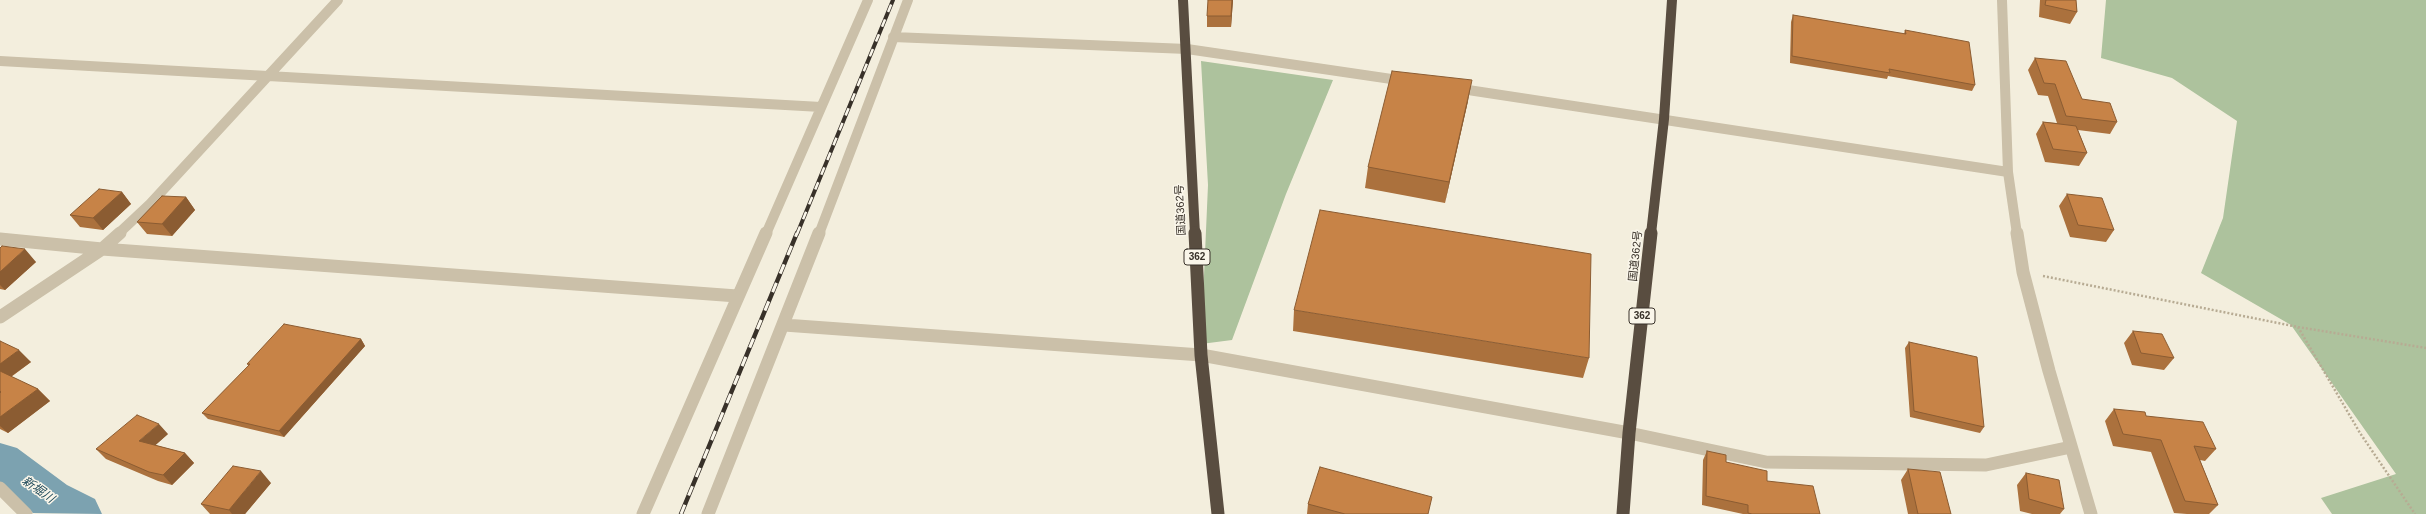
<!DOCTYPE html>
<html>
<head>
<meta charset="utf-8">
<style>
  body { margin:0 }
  canvas { display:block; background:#f3eedd }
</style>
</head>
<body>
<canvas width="2426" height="514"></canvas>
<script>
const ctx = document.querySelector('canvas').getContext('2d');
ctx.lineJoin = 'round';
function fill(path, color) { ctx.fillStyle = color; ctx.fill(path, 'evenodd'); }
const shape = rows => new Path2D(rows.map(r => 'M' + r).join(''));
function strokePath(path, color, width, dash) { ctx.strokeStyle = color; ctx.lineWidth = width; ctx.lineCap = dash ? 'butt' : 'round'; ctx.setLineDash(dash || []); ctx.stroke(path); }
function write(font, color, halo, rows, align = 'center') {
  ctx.font = font + ' Helvetica,"Noto Sans JP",sans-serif'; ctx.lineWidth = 3; ctx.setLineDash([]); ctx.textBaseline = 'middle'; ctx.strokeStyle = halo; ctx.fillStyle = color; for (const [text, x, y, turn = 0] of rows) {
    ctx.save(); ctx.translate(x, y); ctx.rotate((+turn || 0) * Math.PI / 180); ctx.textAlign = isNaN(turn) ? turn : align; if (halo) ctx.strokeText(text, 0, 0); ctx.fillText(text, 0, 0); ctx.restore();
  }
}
fill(shape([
  [2106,0,2426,0,2426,514,2332,514,2321,498,2396,474,2291,325,2201,273,2223,218,2237,121,2172,78,2101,58],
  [1201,61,1333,80,1286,194,1232,340,1201,344,1208,185]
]), '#adc29d');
fill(shape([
  [0,443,17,448,67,485,95,499,102,514,33,513,0,488,0,443]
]), '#7ca2b0');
strokePath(shape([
  [2043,276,2298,327,2426,348],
  [2298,327,2360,433,2415,514]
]), '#b7ab93', 2.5, [2, 2]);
strokePath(shape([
  [2002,0,2008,172,2017,234],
  [893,37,1187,49,1405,81],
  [0,61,821,107],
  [1455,88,2008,172],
  [118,234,150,204,338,0],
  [766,234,868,0],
  [819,234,908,0]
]), '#cbc0a9', 10);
strokePath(shape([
  [2017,233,2023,272,2049,371,2091,514],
  [0,239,102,249,737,296],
  [0,317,102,249,120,233],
  [784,325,1201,355,1629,433,1766,462,1986,465,2071,447],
  [0,488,26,514],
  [643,514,766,233],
  [708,514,819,233]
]), '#cbc0a9', 13);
strokePath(shape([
  [1183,0,1195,234],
  [1651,234,1664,119,1672,0]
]), '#594d40', 10);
strokePath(shape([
  [1195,233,1201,355,1218,514],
  [1623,514,1629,433,1651,233]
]), '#594d40', 13);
const railFar1 = shape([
  [797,234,893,0]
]);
const rail = shape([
  [681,514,797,233]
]);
strokePath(railFar1, '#383129', 4);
strokePath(rail, '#383129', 4.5);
strokePath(railFar1, '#faf6ea', 2.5, [8]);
strokePath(rail, '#faf6ea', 3, [10]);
fill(shape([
  [1233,0,1231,27,1207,27,1207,16],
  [2040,0,2076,0,2077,12,2070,24,2039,17],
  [1793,15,1904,34,1905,30,1975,85,1972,91,1888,76,1887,79,1790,63,1791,22],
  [2035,58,2082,99,2117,122,2110,134,2078,130,2087,153,2079,166,2045,162,2036,134,2043,122,2057,123,2048,96,2038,95,2028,70],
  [1468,101,1445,203,1365,188,1368,167],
  [122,192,131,204,103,230,80,227,70,215],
  [2067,194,2114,230,2106,242,2070,237,2059,206],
  [186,197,195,210,172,236,147,234,137,222],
  [0,248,36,262,5,290,0,289],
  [1294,310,1589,358,1583,378,1293,331],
  [2133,331,2174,358,2164,370,2132,365,2124,343],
  [361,339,365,346,284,437,208,419,202,413,249,366,247,364],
  [0,341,31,362,11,377,38,389,50,401,8,433,0,429],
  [1909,342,1984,427,1980,433,1910,417,1905,348],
  [2114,409,2146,416,2216,449,2205,461,2200,460,2218,505,2209,514,2187,514,2174,513,2151,452,2113,446,2105,421],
  [168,434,155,445,185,453,194,463,172,485,158,481,106,459,96,449],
  [1707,451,1726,462,1767,481,1820,514,1743,514,1702,505,1703,460],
  [1908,469,1951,514,1908,514,1901,480],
  [2026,473,2064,509,2060,514,2032,514,2020,511,2017,485],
  [271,483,245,514,210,514,201,504],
  [1308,504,1429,514,1307,514]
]), '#ab713d');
fill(shape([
  [1232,0,1233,0,1231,27,1231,16],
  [1472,80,1468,101,1445,203,1449,182],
  [122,192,131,204,103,230,93,218],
  [186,197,195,210,172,236,162,224],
  [25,249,36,262,5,290,0,285,0,272],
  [361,339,365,346,284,437,279,431],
  [19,350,31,362,6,380,0,375,0,364],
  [38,389,50,401,8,433,0,426,0,417],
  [159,424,168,434,149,451,139,441],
  [185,453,194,463,172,485,163,475],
  [261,471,271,483,245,514,232,514,229,510]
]), '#8b5c32');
const building = shape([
  [1208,0,1232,0,1231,16,1207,16,1208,0],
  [2046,0,2076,0,2077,12,2045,5,2046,0],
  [1793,15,1906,34,1905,30,1969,42,1975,85,1889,69,1890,73,1792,56,1793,15],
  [2035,58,2066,61,2082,99,2110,103,2117,122,2066,116,2055,84,2044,83,2035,58],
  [1392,71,1472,80,1449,182,1368,167,1392,71],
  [2043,122,2076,126,2087,153,2053,149,2043,122],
  [99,189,122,192,93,218,70,215,99,189],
  [2067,194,2102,198,2114,230,2078,225,2067,194],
  [162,196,186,197,162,224,137,222,162,196],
  [1320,210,1591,254,1589,358,1294,310,1320,210],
  [2,246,25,249,0,272,0,248,2,246],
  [284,324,361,339,279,431,202,413,250,364,247,364,284,324],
  [2133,331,2162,334,2174,358,2141,353,2133,331],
  [0,341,19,350,0,364,0,341],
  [1909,342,1977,357,1984,427,1914,411,1909,342],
  [0,371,38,389,0,417,0,393,1,392,0,391,0,371],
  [2114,409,2145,412,2146,416,2203,422,2216,449,2194,446,2218,505,2185,501,2161,440,2123,434,2114,409],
  [137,415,159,424,139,441,185,453,163,475,149,472,96,449,137,415],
  [1707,451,1726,455,1726,462,1767,471,1767,481,1813,486,1820,514,1752,514,1748,513,1748,505,1706,496,1707,451],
  [233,466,261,471,229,510,201,504,233,466],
  [1320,467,1432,497,1428,514,1345,514,1308,504,1320,467],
  [1908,469,1940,472,1951,514,1918,514,1908,469],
  [2026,473,2059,480,2064,509,2029,499,2026,473]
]);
fill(building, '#c78347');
strokePath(building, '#8b5c32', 1);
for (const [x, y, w] of [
  [1197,257,26],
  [1642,316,26]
]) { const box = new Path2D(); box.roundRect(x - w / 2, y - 8, w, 16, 3); ctx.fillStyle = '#faf6ea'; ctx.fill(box); strokePath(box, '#383129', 1); }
write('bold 10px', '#383129', null, [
  ["362",1197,257],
  ["362",1642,316]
]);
write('11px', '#383129', '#faf6ea', [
  ["国道362号",1181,210,-93],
  ["国道362号",1636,256,-84]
]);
write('italic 12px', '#1e495a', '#faf6ea', [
  ["新堀川",38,490,35]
]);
</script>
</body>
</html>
